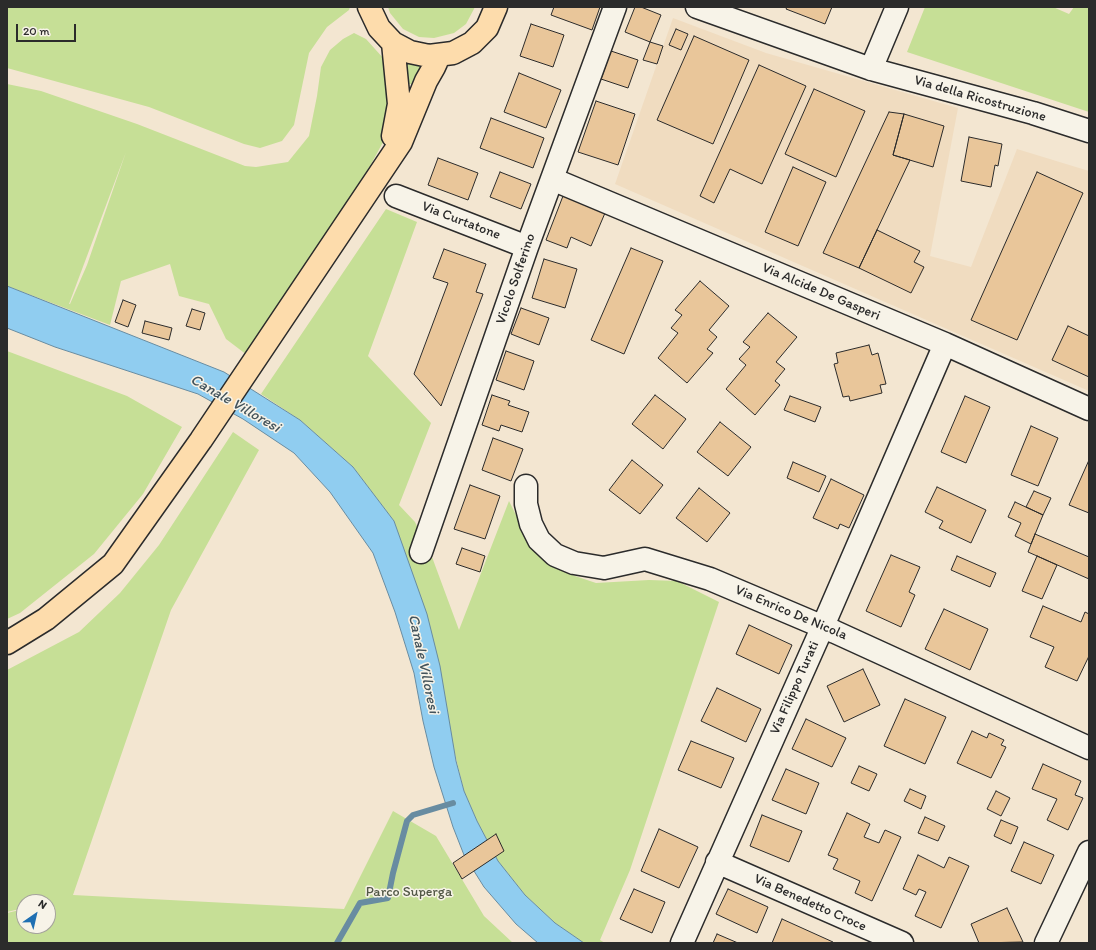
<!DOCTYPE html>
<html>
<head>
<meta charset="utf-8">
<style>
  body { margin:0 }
  #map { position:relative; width:1096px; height:950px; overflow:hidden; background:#f3e6d1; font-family:Itim,sans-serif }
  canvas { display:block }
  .frame { position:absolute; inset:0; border:8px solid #2b2b2b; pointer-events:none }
  .north { position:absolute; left:16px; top:894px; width:40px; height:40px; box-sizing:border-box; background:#f7f3e8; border:1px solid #a5a39c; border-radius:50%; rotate:34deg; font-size:11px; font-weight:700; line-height:16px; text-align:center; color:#2b2b2b }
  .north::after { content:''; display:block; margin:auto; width:14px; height:18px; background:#1f6fb2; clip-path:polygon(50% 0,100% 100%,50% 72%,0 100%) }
  .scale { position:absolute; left:16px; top:24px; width:60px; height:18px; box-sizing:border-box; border:2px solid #2b2b2b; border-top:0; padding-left:5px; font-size:12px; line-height:14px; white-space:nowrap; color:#2b2b2b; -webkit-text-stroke:3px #f7f3e8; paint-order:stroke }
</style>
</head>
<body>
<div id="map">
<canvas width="1096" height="950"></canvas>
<div class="frame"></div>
<div class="north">N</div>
<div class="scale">20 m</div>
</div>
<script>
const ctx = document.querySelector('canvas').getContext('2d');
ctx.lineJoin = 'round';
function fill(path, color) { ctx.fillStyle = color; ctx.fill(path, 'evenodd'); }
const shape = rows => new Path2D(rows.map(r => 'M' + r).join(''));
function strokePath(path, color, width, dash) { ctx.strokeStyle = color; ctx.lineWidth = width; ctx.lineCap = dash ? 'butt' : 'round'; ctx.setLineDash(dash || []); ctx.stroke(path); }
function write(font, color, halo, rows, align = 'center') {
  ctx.font = font + ' Itim,sans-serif'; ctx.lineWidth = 3; ctx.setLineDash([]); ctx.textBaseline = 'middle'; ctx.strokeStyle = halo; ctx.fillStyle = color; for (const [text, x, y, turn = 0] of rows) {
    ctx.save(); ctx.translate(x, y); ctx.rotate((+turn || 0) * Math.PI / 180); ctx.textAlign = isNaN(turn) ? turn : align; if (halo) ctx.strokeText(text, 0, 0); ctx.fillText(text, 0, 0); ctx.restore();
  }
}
fill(shape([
  [673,18,766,53,958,108,930,256,971,267,1017,149,1089,171,1089,391,615,184]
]), '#f0dcc0');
fill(shape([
  [7,7,350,7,349,10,327,27,309,53,294,125,282,141,260,148,244,144,149,107,7,68],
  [388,7,475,7,466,24,454,33,434,38,419,37,403,29,390,13],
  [925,7,1053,7,1069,14,1074,7,1089,7,1089,112,907,52],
  [354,33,366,39,384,59,392,84,388,133,370,166,247,355,226,339,209,304,179,296,170,264,121,281,110,325,7,286,7,84,41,91,137,124,245,166,256,167,288,162,309,136,317,96,321,67,330,50,343,39],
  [126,152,87,265,70,304,69,304],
  [401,57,426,63,412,84,407,84],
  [386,209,417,222,368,356,431,423,399,505,415,522,432,557,459,630,509,501,533,549,549,564,572,575,596,583,649,580,677,581,719,602,630,870,600,940,605,943,584,943,555,923,525,895,498,861,477,821,464,791,408,563,394,521,353,467,300,420,261,394],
  [7,351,127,396,182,427,143,494,94,554,20,613,7,619],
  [233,432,259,450,171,610,73,895,344,909,393,811,436,836,484,916,513,943,7,943,7,913,24,909,24,926,48,926,48,902,24,902,24,908,7,912,7,670,79,632,120,593,159,545]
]), '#c6df96');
const water = shape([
  [7,286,224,372,300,420,353,467,394,521,427,614,440,666,456,761,464,791,477,821,498,861,525,895,555,923,584,943,538,943,516,924,484,887,464,855,453,827,434,767,423,721,414,673,395,612,373,553,330,492,294,453,243,419,198,394,55,347,7,328,7,286]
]);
fill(water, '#90cdf0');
strokePath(water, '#688ca1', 1);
strokePath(shape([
  [337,943,360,903,388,898,393,873,407,821,413,815,453,803]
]), '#688ca1', 6);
const building = shape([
  [554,7,600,7,592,30,551,15,554,7],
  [635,7,641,7,661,15,650,42,625,32,635,7],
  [787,7,832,7,825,24,786,9,787,7],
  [531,24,564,35,553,67,520,56,531,24],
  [676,29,688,34,681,50,669,45,676,29],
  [694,36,749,60,713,144,657,120,694,36],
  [650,42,663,46,657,64,643,60,650,42],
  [611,51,638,60,628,88,601,79,611,51],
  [759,65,806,86,762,184,730,169,714,203,700,196,759,65],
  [519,73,561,90,546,128,504,112,519,73],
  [814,89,865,111,836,177,785,154,814,89],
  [596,101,635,114,618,165,578,152,596,101],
  [889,112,904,114,893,155,910,160,859,268,823,253,889,112],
  [904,114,944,126,933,167,893,155,904,114],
  [491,118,544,138,533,168,480,148,491,118],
  [969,137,1002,144,998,166,995,165,991,187,961,181,969,137],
  [438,158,478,173,468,200,428,185,438,158],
  [793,167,826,182,798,246,765,232,793,167],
  [500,172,531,184,521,209,490,197,500,172],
  [1037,172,1083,193,1017,340,971,320,1037,172],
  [563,196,605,213,591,246,571,237,567,248,546,240,563,196],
  [877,230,920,251,914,262,924,267,911,293,859,268,877,230],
  [631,248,663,261,624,354,591,340,631,248],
  [444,249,486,264,476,292,483,294,441,406,414,374,448,283,433,278,444,249],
  [544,259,577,269,565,308,532,298,544,259],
  [700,281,729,306,709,330,717,337,707,349,713,353,687,383,658,358,678,333,671,328,682,315,675,310,700,281],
  [123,300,136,305,128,327,115,322,123,300],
  [521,308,549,318,539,345,511,334,521,308],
  [192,309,205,313,200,330,186,326,192,309],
  [768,313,797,337,776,362,785,369,775,381,780,385,755,415,726,389,746,365,739,359,750,347,743,342,768,313],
  [145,321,172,328,169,340,142,333,145,321],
  [1068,326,1089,336,1089,377,1052,360,1068,326],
  [869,345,872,355,878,353,886,384,880,385,882,393,850,401,849,396,843,397,834,364,838,363,836,353,869,345],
  [506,351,534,361,524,390,496,380,506,351],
  [492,395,510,401,508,405,529,412,522,432,501,425,499,431,482,425,492,395],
  [655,395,686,419,663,449,632,424,655,395],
  [790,396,821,407,815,422,784,410,790,396],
  [965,396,990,407,966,463,941,452,965,396],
  [720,422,751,447,728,476,697,452,720,422],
  [1031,426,1058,438,1038,486,1011,475,1031,426],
  [493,438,523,449,511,481,482,470,493,438],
  [632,460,663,485,640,514,609,490,632,460],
  [1089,460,1089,513,1069,505,1089,460],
  [793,462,826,476,819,492,787,478,793,462],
  [831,479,864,495,849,528,840,524,838,529,813,518,831,479],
  [470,485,500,496,485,539,454,529,470,485],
  [937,487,986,510,971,543,939,528,943,521,925,512,937,487],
  [699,488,730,513,707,542,676,518,699,488],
  [1034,491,1051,498,1043,515,1026,507,1034,491],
  [1015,502,1043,515,1031,544,1015,536,1021,523,1008,517,1015,502],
  [1035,534,1089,557,1089,579,1028,552,1035,534],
  [462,548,485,556,480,572,456,564,462,548],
  [891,555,920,567,909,592,915,595,901,627,866,611,891,555],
  [957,556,996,573,990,587,951,570,957,556],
  [1037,556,1057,565,1042,599,1022,591,1037,556],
  [1043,606,1081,622,1085,612,1089,614,1089,656,1077,681,1045,667,1054,647,1030,637,1043,606],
  [944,609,988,629,970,670,925,649,944,609],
  [749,625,792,645,779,674,736,654,749,625],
  [863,669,880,705,844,722,827,686,863,669],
  [717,688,761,709,746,742,701,721,717,688],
  [905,699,946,717,925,764,884,746,905,699],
  [806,719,846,738,832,767,792,749,806,719],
  [972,731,987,738,989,733,1004,740,1001,745,1006,747,991,778,957,763,972,731],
  [691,741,734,758,721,788,678,770,691,741],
  [1043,764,1081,781,1075,795,1083,798,1068,830,1047,820,1057,799,1032,789,1043,764],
  [859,766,877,774,869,791,851,783,859,766],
  [786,769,819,783,806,814,772,800,786,769],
  [910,789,926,796,921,809,904,801,910,789],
  [996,791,1010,798,1001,816,987,809,996,791],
  [847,813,870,824,864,837,879,843,885,830,901,837,872,901,855,893,860,881,833,869,838,859,828,855,847,813],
  [762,815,802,831,789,862,750,846,762,815],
  [925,817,945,826,938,841,918,833,925,817],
  [1001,820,1018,827,1011,844,994,836,1001,820],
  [659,829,698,847,679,888,641,871,659,829],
  [496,834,504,851,462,879,453,863,496,834],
  [1024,842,1054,855,1041,884,1011,871,1024,842],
  [918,855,944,868,949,857,969,866,941,928,915,916,926,892,919,889,916,895,903,889,918,855],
  [634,889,665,902,652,933,620,919,634,889],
  [728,889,768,907,757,933,716,914,728,889],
  [1007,908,1023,942,979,943,971,924,1007,908],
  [782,919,833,942,832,943,772,943,782,919],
  [717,934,738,943,713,943,717,934]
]);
fill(building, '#e9c69a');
strokePath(building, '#2b2b2b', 1);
const minor = shape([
  [697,7,871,69,1033,113,1089,131],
  [871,69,897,7],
  [552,179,945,344,1089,409],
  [396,196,527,247],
  [526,486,526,504,531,524,539,540,555,555,574,563,604,568,645,559,710,579,835,632,1089,748],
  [421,552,527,247,615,7],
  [717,862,902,943],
  [682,943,823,626,945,344],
  [1046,943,1089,852]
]);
const major = shape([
  [369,7,379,28,393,43,410,52,429,56,453,53,472,43,487,28,496,7],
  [393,43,399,104,393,136],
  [7,643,46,619,113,564,201,440,401,142,426,81,434,67,439,56]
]);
strokePath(minor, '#2b2b2b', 25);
strokePath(major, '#2b2b2b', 25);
strokePath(minor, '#f7f3e8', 22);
strokePath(major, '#fddcac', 22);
write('14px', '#2b2b2b', '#f7f3e8', [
  ["Via della Ricostruzione",980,99,16],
  ["Via Curtatone",461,221,21],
  ["Vicolo Solferino",516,279,-71],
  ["Via Alcide De Gasperi",821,292,23],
  ["Via Enrico De Nicola",791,613,23],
  ["Via Filippo Turati",795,688,-66],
  ["Via Benedetto Croce",810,903,24]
]);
write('14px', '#525846', '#f7f3e8', [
  ["Parco Superga",409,892]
]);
write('italic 15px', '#44545c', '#f7f3e8', [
  ["Canale Villoresi",235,404,30],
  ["Canale Villoresi",423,664,78]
]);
</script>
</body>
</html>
